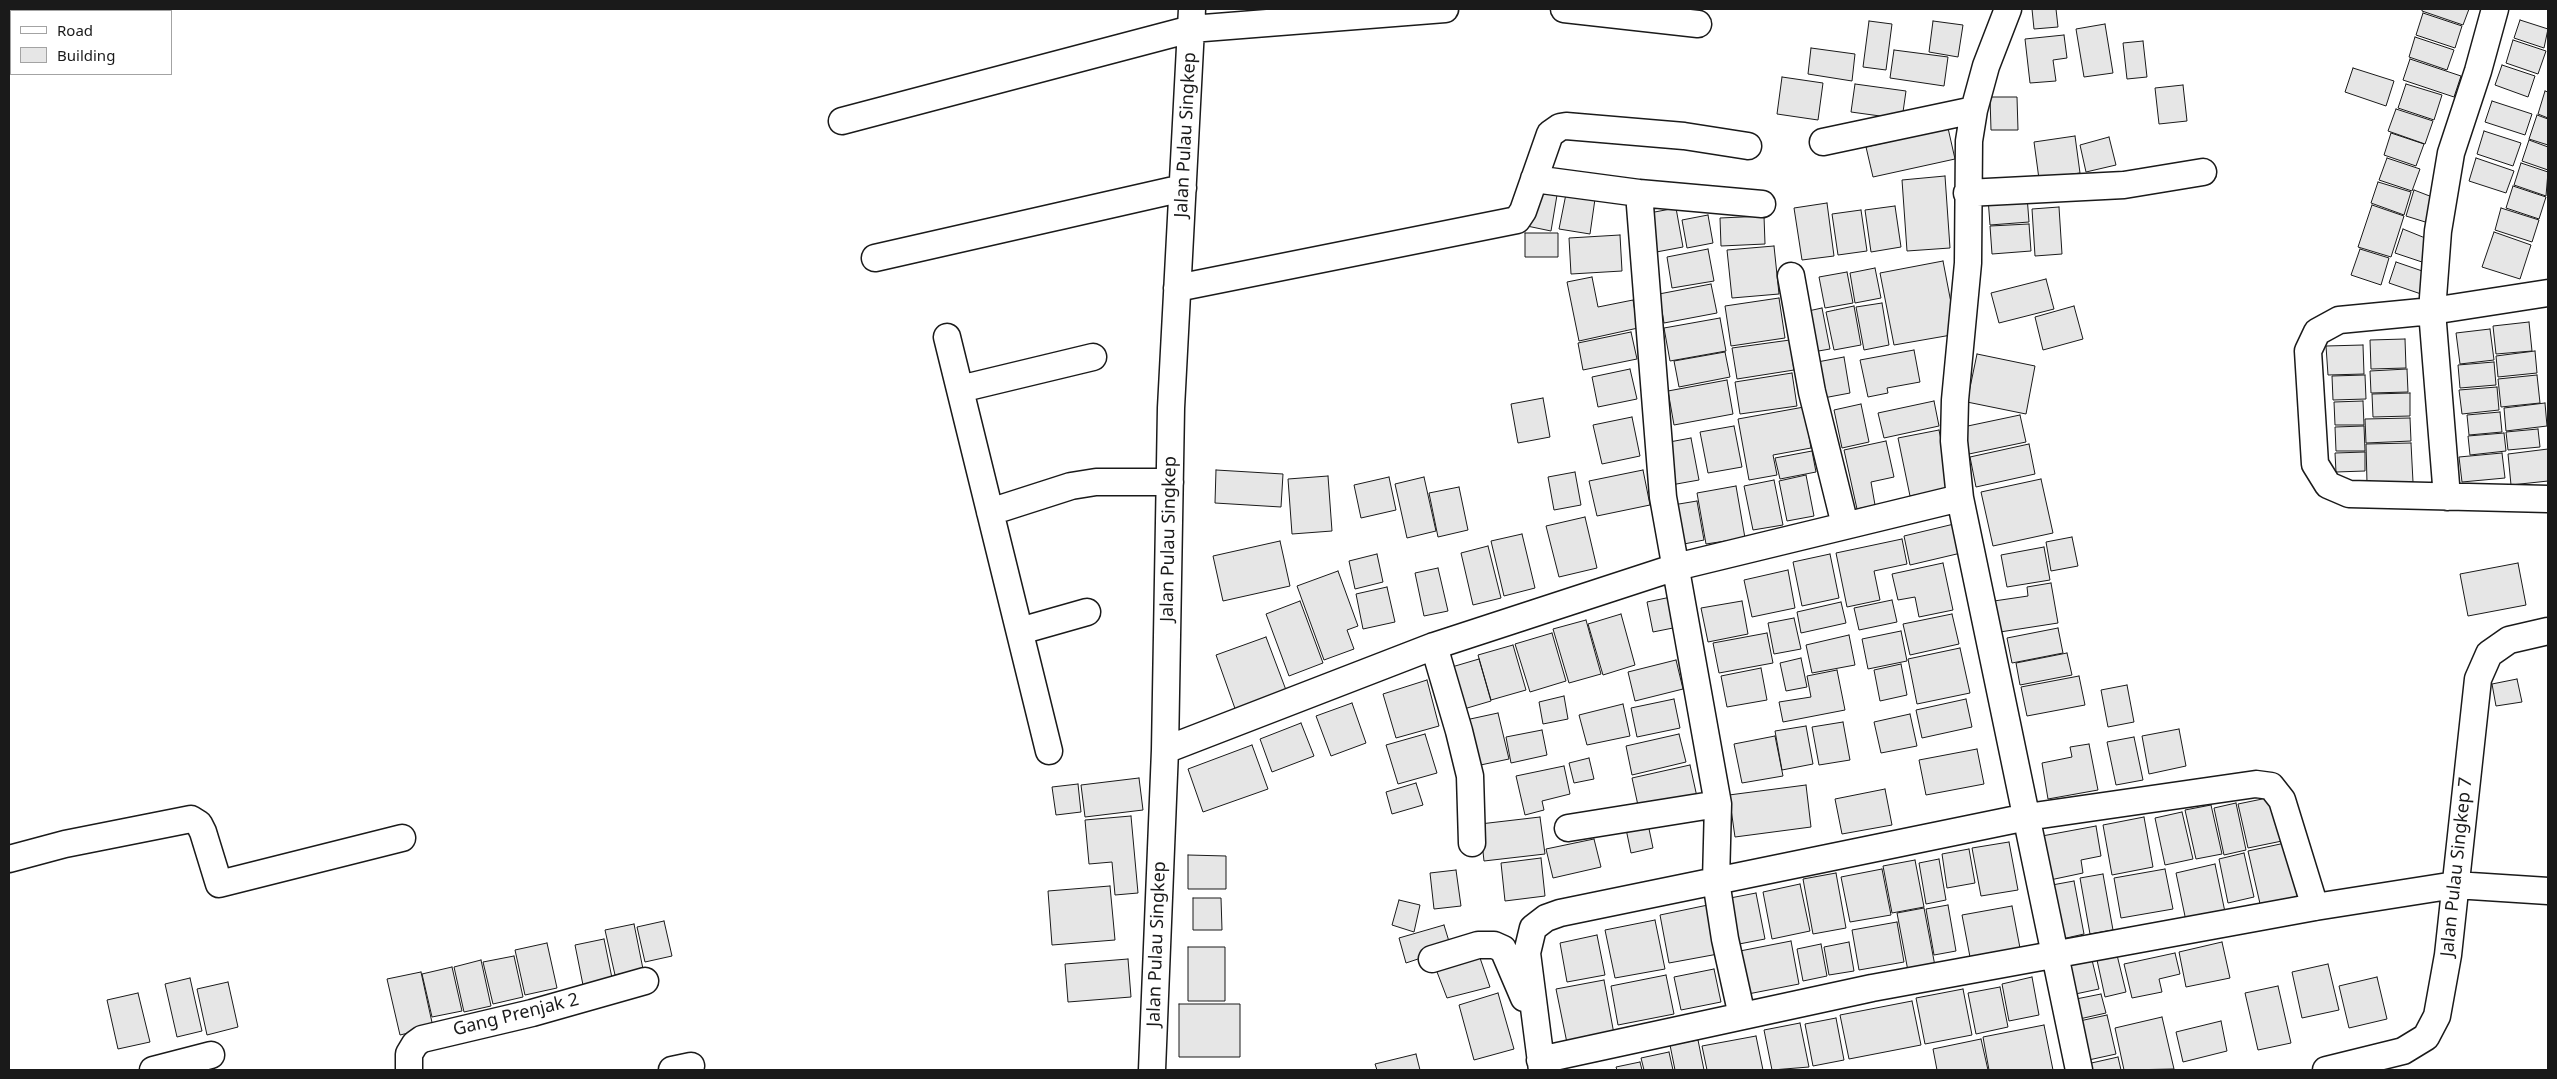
<!DOCTYPE html>
<html>
<head>
<meta charset="utf-8">
<style>
  body { margin:0 }
  #map { position:relative; width:2557px; height:1079px; overflow:hidden; background:#fff; font-family:"Noto Sans",sans-serif }
  canvas { display:block }
  .frame { position:absolute; inset:0; border:10px solid #1a1a1a; pointer-events:none }
  .legend { position:absolute; left:10px; top:10px; width:162px; height:65px; box-sizing:border-box; background:#fff; border:1px solid #a3a3a3; margin:0; padding:6px 9px; list-style:none; font-size:15px; color:#1a1a1a }
  .legend li { display:flex; align-items:center; gap:10px; height:25px }
  .legend b { width:25px; border:1px solid #a3a3a3 }
</style>
</head>
<body>
<div id="map">
<canvas width="2557" height="1079"></canvas>
<div class="frame"></div>
<ul class="legend">
<li><b style="height:6px;background:#fff"></b>Road</li>
<li><b style="height:14px;background:#e6e6e6"></b>Building</li>
</ul>
</div>
<script>
const ctx = document.querySelector('canvas').getContext('2d');
ctx.lineJoin = 'round';
function fill(path, color) { ctx.fillStyle = color; ctx.fill(path, 'evenodd'); }
const shape = rows => new Path2D(rows.map(r => 'M' + r).join(''));
function strokePath(path, color, width, dash) { ctx.strokeStyle = color; ctx.lineWidth = width; ctx.lineCap = dash ? 'butt' : 'round'; ctx.setLineDash(dash || []); ctx.stroke(path); }
function write(font, color, halo, rows, align = 'center') {
  ctx.font = font + ' "Noto Sans",sans-serif'; ctx.lineWidth = 4; ctx.setLineDash([]); ctx.textBaseline = 'middle'; ctx.strokeStyle = halo; ctx.fillStyle = color; for (const [text, x, y, turn = 0] of rows) {
    ctx.save(); ctx.translate(x, y); ctx.rotate((+turn || 0) * Math.PI / 180); ctx.textAlign = isNaN(turn) ? turn : align; if (halo) ctx.strokeText(text, 0, 0); ctx.fillText(text, 0, 0); ctx.restore();
  }
}
const building = shape([
  [2032,9,2056,9,2058,27,2034,29,2032,9],
  [2422,9,2469,9,2463,25,2422,11,2422,9],
  [2423,13,2462,26,2455,48,2416,35,2423,13],
  [2520,20,2548,29,2544,48,2514,38,2520,20],
  [1869,21,1892,24,1886,70,1863,67,1869,21],
  [1933,21,1963,25,1958,57,1929,52,1933,21],
  [2105,24,2113,73,2084,77,2076,29,2105,24],
  [2064,35,2067,58,2053,60,2056,81,2030,83,2025,39,2064,35],
  [2415,37,2454,50,2447,70,2409,57,2415,37],
  [2513,40,2546,51,2538,74,2506,63,2513,40],
  [2143,41,2147,77,2127,79,2123,43,2143,41],
  [1811,48,1855,54,1852,81,1808,74,1811,48],
  [1894,50,1948,57,1944,86,1890,78,1894,50],
  [2410,59,2461,76,2454,97,2403,80,2410,59],
  [2502,65,2535,76,2528,97,2495,85,2502,65],
  [2353,68,2394,81,2386,106,2345,92,2353,68],
  [1782,77,1823,83,1818,120,1777,114,1782,77],
  [1855,84,1906,91,1902,119,1851,112,1855,84],
  [2406,84,2442,95,2434,120,2398,108,2406,84],
  [2183,85,2187,121,2159,124,2155,88,2183,85],
  [2545,91,2548,92,2548,118,2538,114,2545,91],
  [1990,97,2017,97,2018,130,1991,130,1990,97],
  [2492,101,2532,114,2525,135,2485,122,2492,101],
  [2396,109,2433,121,2425,144,2388,131,2396,109],
  [2537,115,2548,119,2548,145,2529,139,2537,115],
  [1948,128,1955,159,1873,177,1866,147,1948,128],
  [2484,131,2521,143,2513,166,2477,154,2484,131],
  [2391,133,2424,144,2416,166,2384,155,2391,133],
  [2075,136,2080,173,2039,179,2034,142,2075,136],
  [2109,137,2116,165,2086,172,2080,145,2109,137],
  [2529,140,2548,147,2548,170,2522,161,2529,140],
  [2387,158,2420,169,2412,191,2379,180,2387,158],
  [2476,158,2514,171,2506,193,2469,181,2476,158],
  [2521,163,2548,172,2546,196,2514,185,2521,163],
  [1945,176,1950,248,1907,251,1902,180,1945,176],
  [2378,182,2411,192,2404,215,2371,203,2378,182],
  [2513,186,2546,197,2539,219,2506,208,2513,186],
  [2414,190,2440,200,2435,225,2406,216,2414,190],
  [1532,191,1557,195,1551,231,1527,226,1532,191],
  [1566,194,1595,199,1590,234,1559,229,1566,194],
  [2027,196,2029,222,1990,225,1988,198,2027,196],
  [1827,203,1834,256,1802,260,1794,208,1827,203],
  [2372,205,2404,216,2391,257,2358,247,2372,205],
  [1895,206,1901,247,1871,252,1865,210,1895,206],
  [2059,207,2062,254,2035,256,2032,209,2059,207],
  [1676,208,1683,247,1651,253,1644,214,1676,208],
  [2501,208,2539,220,2532,242,2495,230,2501,208],
  [1861,210,1867,251,1838,255,1832,214,1861,210],
  [1708,215,1713,243,1687,248,1682,220,1708,215],
  [1764,216,1765,244,1721,246,1720,218,1764,216],
  [2029,224,2031,251,1992,254,1990,226,2029,224],
  [2403,229,2435,242,2428,264,2395,253,2403,229],
  [2494,232,2531,245,2520,279,2482,267,2494,232],
  [1525,233,1558,233,1558,257,1525,257,1525,233],
  [1620,235,1622,271,1571,274,1569,238,1620,235],
  [1774,246,1779,294,1732,298,1727,250,1774,246],
  [1708,249,1714,281,1672,288,1667,257,1708,249],
  [2360,249,2389,258,2381,285,2351,275,2360,249],
  [1943,261,1957,334,1894,345,1880,273,1943,261],
  [2396,262,2431,274,2424,295,2389,283,2396,262],
  [1875,268,1881,298,1855,303,1850,273,1875,268],
  [1847,272,1853,303,1825,308,1819,277,1847,272],
  [1592,277,1598,307,1633,300,1638,328,1579,341,1567,282,1592,277],
  [2046,279,2054,309,1999,323,1991,293,2046,279],
  [1711,284,1717,313,1664,323,1659,294,1711,284],
  [1779,298,1785,338,1731,346,1725,306,1779,298],
  [1882,303,1889,345,1864,350,1856,307,1882,303],
  [1854,306,1861,345,1834,350,1826,312,1854,306],
  [2074,306,2083,339,2043,350,2035,317,2074,306],
  [1822,308,1830,349,1807,353,1799,313,1822,308],
  [1720,318,1726,351,1670,361,1664,328,1720,318],
  [2529,322,2532,351,2496,354,2493,326,2529,322],
  [2490,329,2494,360,2460,364,2456,333,2490,329],
  [1631,332,1637,359,1583,370,1578,343,1631,332],
  [2405,339,2406,368,2371,369,2370,340,2405,339],
  [1790,340,1794,370,1737,379,1732,348,1790,340],
  [2363,345,2364,374,2328,375,2326,346,2363,345],
  [1914,350,1920,382,1887,388,1888,393,1868,397,1860,360,1914,350],
  [2535,351,2537,373,2498,377,2496,356,2535,351],
  [1725,352,1730,377,1679,387,1674,361,1725,352],
  [1977,354,2035,366,2026,414,1967,402,1977,354],
  [1844,357,1850,393,1818,399,1812,363,1844,357],
  [2494,362,2496,385,2460,388,2458,365,2494,362],
  [1630,369,1637,399,1598,407,1592,377,1630,369],
  [2407,369,2408,392,2371,393,2370,371,2407,369],
  [1792,373,1797,406,1740,414,1735,382,1792,373],
  [2365,375,2366,399,2333,400,2332,376,2365,375],
  [2537,375,2540,403,2501,407,2498,379,2537,375],
  [1727,380,1733,414,1674,425,1668,391,1727,380],
  [2497,387,2499,410,2462,414,2459,390,2497,387],
  [2410,393,2410,416,2373,417,2372,394,2410,393],
  [1543,398,1550,437,1518,443,1511,404,1543,398],
  [1934,401,1939,426,1884,438,1878,413,1934,401],
  [2363,401,2364,425,2335,425,2334,402,2363,401],
  [2545,403,2547,426,2506,431,2504,408,2545,403],
  [1861,404,1869,442,1842,448,1834,410,1861,404],
  [1804,407,1811,448,1773,455,1777,475,1749,480,1738,419,1804,407],
  [2500,412,2502,432,2469,435,2467,415,2500,412],
  [2020,415,2026,442,1969,454,1963,427,2020,415],
  [1632,417,1640,456,1602,464,1593,425,1632,417],
  [2410,418,2411,441,2366,443,2365,419,2410,418],
  [1734,426,1742,467,1708,473,1700,432,1734,426],
  [2364,426,2365,451,2336,451,2335,427,2364,426],
  [2538,429,2540,447,2508,450,2506,432,2538,429],
  [1939,430,1951,488,1910,496,1898,438,1939,430],
  [2504,433,2506,451,2470,455,2468,436,2504,433],
  [1691,438,1699,480,1671,485,1664,443,1691,438],
  [1886,441,1894,477,1871,482,1875,505,1857,509,1844,450,1886,441],
  [2411,443,2413,482,2367,483,2366,444,2411,443],
  [2029,444,2035,474,1976,487,1970,457,2029,444],
  [2548,449,2548,481,2511,485,2508,454,2548,449],
  [1812,451,1816,472,1780,479,1775,458,1812,451],
  [2365,452,2365,471,2336,472,2335,453,2365,452],
  [2502,453,2505,478,2462,482,2459,457,2502,453],
  [1216,470,1283,474,1281,507,1215,503,1216,470],
  [1643,470,1650,505,1597,516,1589,481,1643,470],
  [1575,472,1581,505,1554,510,1548,477,1575,472],
  [1806,475,1814,516,1787,521,1779,481,1806,475],
  [1328,476,1332,531,1292,534,1288,479,1328,476],
  [1389,477,1396,510,1361,518,1354,485,1389,477],
  [1424,477,1436,531,1407,538,1395,484,1424,477],
  [2041,479,2053,533,1993,546,1981,492,2041,479],
  [1774,480,1783,525,1753,530,1744,486,1774,480],
  [1736,486,1745,538,1706,544,1697,493,1736,486],
  [1459,487,1468,530,1438,537,1429,493,1459,487],
  [1697,501,1704,540,1674,546,1667,506,1697,501],
  [1585,517,1597,568,1559,577,1546,526,1585,517],
  [1954,524,1961,553,1910,565,1904,536,1954,524],
  [1522,534,1535,588,1504,596,1491,541,1522,534],
  [2072,537,2078,566,2051,571,2046,542,2072,537],
  [1902,539,1907,564,1874,571,1880,600,1847,607,1836,553,1902,539],
  [1280,541,1290,586,1223,601,1213,556,1280,541],
  [1488,546,1501,598,1473,605,1461,553,1488,546],
  [2044,547,2050,580,2007,587,2001,555,2044,547],
  [1377,554,1383,582,1355,589,1349,561,1377,554],
  [1830,554,1839,598,1802,606,1793,562,1830,554],
  [1943,563,1953,610,1919,617,1915,597,1898,600,1892,574,1943,563],
  [2518,563,2526,605,2468,616,2460,574,2518,563],
  [1438,568,1448,611,1424,616,1415,573,1438,568],
  [1788,570,1795,608,1752,617,1744,580,1788,570],
  [1338,571,1358,626,1347,630,1354,649,1324,660,1297,586,1338,571],
  [2051,583,2058,623,2000,632,1994,601,2028,596,2027,587,2051,583],
  [1387,587,1395,622,1363,629,1356,594,1387,587],
  [1671,597,1678,627,1653,632,1647,602,1671,597],
  [1892,600,1897,622,1859,630,1854,608,1892,600],
  [1300,601,1323,663,1289,676,1266,614,1300,601],
  [1742,601,1748,634,1708,642,1701,608,1742,601],
  [1841,602,1846,623,1801,633,1797,612,1841,602],
  [1621,614,1635,665,1603,675,1588,624,1621,614],
  [1952,614,1959,644,1910,655,1903,624,1952,614],
  [1794,618,1801,649,1774,654,1768,623,1794,618],
  [1586,620,1601,674,1569,683,1553,629,1586,620],
  [2058,628,2063,653,2012,663,2007,638,2058,628],
  [1901,631,1907,661,1868,669,1862,639,1901,631],
  [1552,633,1566,681,1530,692,1515,644,1552,633],
  [1767,633,1773,663,1719,673,1713,643,1767,633],
  [1849,635,1855,665,1812,673,1806,645,1849,635],
  [1266,637,1289,698,1238,717,1216,655,1266,637],
  [1513,645,1526,690,1491,700,1478,655,1513,645],
  [1960,648,1970,693,1917,704,1908,659,1960,648],
  [2067,653,2072,675,2020,685,2016,663,2067,653],
  [1801,658,1807,687,1786,691,1780,663,1801,658],
  [1479,659,1491,701,1457,711,1445,669,1479,659],
  [1676,660,1683,689,1635,701,1628,672,1676,660],
  [1901,664,1907,695,1880,701,1874,670,1901,664],
  [1761,668,1767,700,1727,707,1721,676,1761,668],
  [1837,670,1845,710,1783,722,1779,702,1811,697,1807,676,1837,670],
  [2079,676,2085,705,2027,716,2021,687,2079,676],
  [2517,679,2522,702,2496,706,2492,684,2517,679],
  [1427,680,1439,726,1396,738,1383,694,1427,680],
  [2127,685,2134,722,2108,727,2101,690,2127,685],
  [1564,696,1568,719,1543,724,1539,702,1564,696],
  [1674,699,1680,728,1637,737,1631,708,1674,699],
  [1966,699,1972,727,1922,738,1916,710,1966,699],
  [1352,703,1366,743,1331,756,1316,716,1352,703],
  [1623,704,1630,736,1587,745,1579,715,1623,704],
  [1498,713,1509,759,1471,767,1461,721,1498,713],
  [1910,714,1917,746,1881,753,1874,722,1910,714],
  [1843,722,1850,760,1819,765,1812,727,1843,722],
  [1301,723,1314,756,1272,772,1260,739,1301,723],
  [1806,726,1813,764,1782,770,1775,731,1806,726],
  [2179,729,2186,766,2149,774,2142,736,2179,729],
  [1542,730,1547,755,1511,763,1506,737,1542,730],
  [1425,734,1437,773,1398,784,1386,745,1425,734],
  [1679,734,1686,762,1632,775,1626,746,1679,734],
  [1775,736,1783,776,1742,783,1734,744,1775,736],
  [2134,737,2143,780,2116,785,2107,742,2134,737],
  [2089,744,2098,790,2048,799,2042,763,2072,757,2070,747,2089,744],
  [1252,745,1268,789,1203,812,1188,769,1252,745],
  [1977,749,1984,784,1926,795,1919,760,1977,749],
  [1589,758,1594,779,1574,783,1569,763,1589,758],
  [1690,765,1697,797,1639,810,1632,778,1690,765],
  [1564,766,1570,794,1542,801,1544,810,1525,815,1516,776,1564,766],
  [1139,778,1143,810,1085,817,1081,785,1139,778],
  [1416,783,1423,805,1392,814,1386,792,1416,783],
  [1078,784,1081,812,1056,815,1052,787,1078,784],
  [1806,785,1811,827,1735,837,1729,795,1806,785],
  [1885,789,1892,825,1842,834,1835,799,1885,789],
  [2272,797,2282,841,2248,848,2238,804,2272,797],
  [2236,803,2246,850,2224,855,2214,808,2236,803],
  [2211,805,2222,854,2196,859,2185,810,2211,805],
  [2182,812,2193,859,2165,865,2155,818,2182,812],
  [1131,816,1138,893,1115,895,1112,862,1089,864,1085,820,1131,816],
  [1540,817,1545,854,1484,861,1480,824,1540,817],
  [2144,817,2153,867,2112,875,2103,825,2144,817],
  [1648,824,1653,848,1631,853,1626,829,1648,824],
  [2096,826,2101,856,2081,860,2083,873,2050,880,2042,836,2096,826],
  [1594,839,1601,867,1553,878,1546,849,1594,839],
  [2009,842,2018,890,1981,896,1972,848,2009,842],
  [2285,843,2298,899,2261,908,2248,851,2285,843],
  [1969,849,1975,883,1947,888,1942,854,1969,849],
  [2244,853,2254,897,2228,903,2219,859,2244,853],
  [1188,855,1226,856,1226,889,1188,889,1188,855],
  [1541,858,1545,896,1505,901,1501,863,1541,858],
  [1939,859,1946,900,1926,904,1919,863,1939,859],
  [1915,860,1924,907,1892,913,1883,866,1915,860],
  [2215,864,2225,912,2186,921,2176,873,2215,864],
  [1882,869,1891,915,1850,922,1841,877,1882,869],
  [2165,869,2173,909,2121,918,2114,878,2165,869],
  [1456,870,1461,906,1434,909,1430,873,1456,870],
  [1836,873,1846,928,1813,934,1803,879,1836,873],
  [2103,874,2113,930,2090,934,2080,878,2103,874],
  [2074,881,2084,934,2062,939,2052,885,2074,881],
  [1800,884,1810,931,1772,939,1763,892,1800,884],
  [1110,886,1115,940,1052,945,1048,891,1110,886],
  [1756,893,1765,939,1734,945,1725,899,1756,893],
  [1193,898,1221,898,1222,930,1193,930,1193,898],
  [1399,900,1420,905,1414,932,1392,925,1399,900],
  [1708,905,1718,954,1669,963,1660,915,1708,905],
  [1948,905,1956,951,1934,955,1926,909,1948,905],
  [2012,906,2020,948,1970,957,1962,915,2012,906],
  [1924,908,1935,966,1908,971,1897,913,1924,908],
  [1655,920,1665,969,1615,978,1605,930,1655,920],
  [664,921,672,956,645,962,637,927,664,921],
  [1897,922,1904,962,1859,970,1852,930,1897,922],
  [634,924,643,969,615,975,605,930,634,924],
  [1444,925,1451,948,1406,963,1399,938,1444,925],
  [1597,935,1605,975,1567,982,1560,943,1597,935],
  [604,939,612,978,583,985,575,945,604,939],
  [1791,941,1799,984,1748,994,1740,951,1791,941],
  [1849,942,1854,971,1829,975,1824,947,1849,942],
  [2222,942,2230,978,2186,987,2179,952,2222,942],
  [547,943,557,988,525,995,515,950,547,943],
  [1821,944,1827,976,1803,981,1797,949,1821,944],
  [1188,947,1225,947,1225,1001,1188,1001,1188,947],
  [2175,953,2180,974,2159,979,2162,992,2132,998,2124,964,2175,953],
  [1479,955,1490,987,1447,998,1434,964,1479,955],
  [2117,955,2126,992,2105,997,2097,960,2117,955],
  [514,956,523,997,493,1004,483,962,514,956],
  [1128,959,1131,997,1068,1002,1065,964,1128,959],
  [481,960,491,1006,464,1012,454,967,481,960],
  [2092,960,2099,989,2066,996,2060,967,2092,960],
  [2328,964,2339,1010,2302,1018,2292,972,2328,964],
  [452,967,462,1011,432,1017,422,974,452,967],
  [1714,969,1721,1002,1681,1010,1674,977,1714,969],
  [421,972,433,1027,400,1035,387,979,421,972],
  [1666,975,1674,1014,1618,1025,1611,986,1666,975],
  [2032,977,2039,1015,2009,1021,2002,984,2032,977],
  [2377,977,2387,1019,2349,1028,2339,986,2377,977],
  [190,978,202,1031,177,1037,165,984,190,978],
  [1604,980,1614,1034,1567,1043,1556,989,1604,980],
  [228,982,238,1027,207,1035,197,989,228,982],
  [2278,986,2291,1043,2258,1050,2245,993,2278,986],
  [2000,987,2008,1027,1976,1034,1968,993,2000,987],
  [1963,989,1972,1035,1925,1044,1916,998,1963,989],
  [138,993,150,1042,118,1049,107,1000,138,993],
  [1498,993,1514,1049,1474,1060,1459,1005,1498,993],
  [2101,994,2106,1013,2075,1020,2071,1000,2101,994],
  [1912,1001,1921,1045,1849,1059,1840,1015,1912,1001],
  [1179,1004,1240,1004,1240,1057,1179,1057,1179,1004],
  [2107,1015,2116,1054,2084,1061,2075,1022,2107,1015],
  [2162,1017,2174,1069,2124,1070,2115,1028,2162,1017],
  [1836,1018,1844,1060,1813,1066,1805,1024,1836,1018],
  [2221,1021,2227,1051,2183,1062,2176,1032,2221,1021],
  [1800,1023,1809,1067,1772,1070,1764,1030,1800,1023],
  [2044,1025,2053,1070,1989,1070,1983,1037,2044,1025],
  [1756,1036,1763,1070,1707,1070,1702,1046,1756,1036],
  [1981,1039,1988,1070,1937,1070,1933,1049,1981,1039],
  [1698,1040,1704,1070,1675,1070,1670,1045,1698,1040],
  [1669,1052,1673,1070,1644,1070,1641,1058,1669,1052],
  [1416,1054,1420,1070,1377,1070,1375,1064,1416,1054],
  [2118,1057,2121,1070,2088,1070,2087,1064,2118,1057],
  [1640,1062,1642,1070,1617,1070,1616,1067,1640,1062]
]);
fill(building, '#e6e6e6');
strokePath(building, '#1a1a1a', 1);
const minor = shape([
  [1564,9,1698,24],
  [2008,9,1986,66,1974,110,1969,141,1968,263,1955,400,1954,441,1960,498,2079,1070],
  [842,121,1191,29,1445,9],
  [1823,142,1974,110],
  [1534,179,1639,193,1762,204],
  [1639,193,1663,497,1718,804,1716,881,1725,939,1742,1016],
  [1967,193,2124,185,2203,172],
  [875,258,1183,188],
  [1791,276,1812,392,1845,525],
  [1177,288,1517,220,1523,211,1550,134,1560,127,1566,126,1684,136,1748,146],
  [2548,293,2432,311,2339,320,2317,332,2308,351,2315,464,2328,485,2349,494,2548,499],
  [947,337,1049,751],
  [960,389,1093,357],
  [2447,497,2432,311,2438,231,2451,153,2478,71,2495,9],
  [990,512,1071,486,1096,482,1170,482],
  [1020,631,1087,612],
  [1434,646,1459,731,1470,776,1472,843],
  [1165,750,1434,646,1676,567,1960,498],
  [1568,828,1718,804],
  [9,859,65,844,191,819,199,824,203,832,219,884,402,838],
  [1432,959,1478,945,1494,945,1503,949,1524,998],
  [1540,1060,1872,988,2315,907,2455,885,2548,891],
  [153,1070,211,1055],
  [409,1070,409,1054,415,1044,422,1039,532,1013,645,981],
  [672,1070,691,1066],
  [1152,1070,1165,750,1171,408,1192,9],
  [1542,1070,1527,953,1533,928,1546,918,1560,913,2027,817,2256,784,2271,786,2282,800,2315,907],
  [2326,1070,2403,1051,2426,1037,2437,1016,2448,955,2478,679,2489,654,2509,640,2548,631]
]);
strokePath(minor, '#1a1a1a', 29);
strokePath(minor, '#fff', 26);
write('18px', '#1a1a1a', '#fff', [
  ["Jalan Pulau Singkep",1186,135,-87],
  ["Jalan Pulau Singkep",1169,539,-89],
  ["Jalan Pulau Singkep 7",2457,867,-84],
  ["Jalan Pulau Singkep",1157,944,-88],
  ["Gang Prenjak 2",516,1015,-14]
]);
</script>
</body>
</html>
